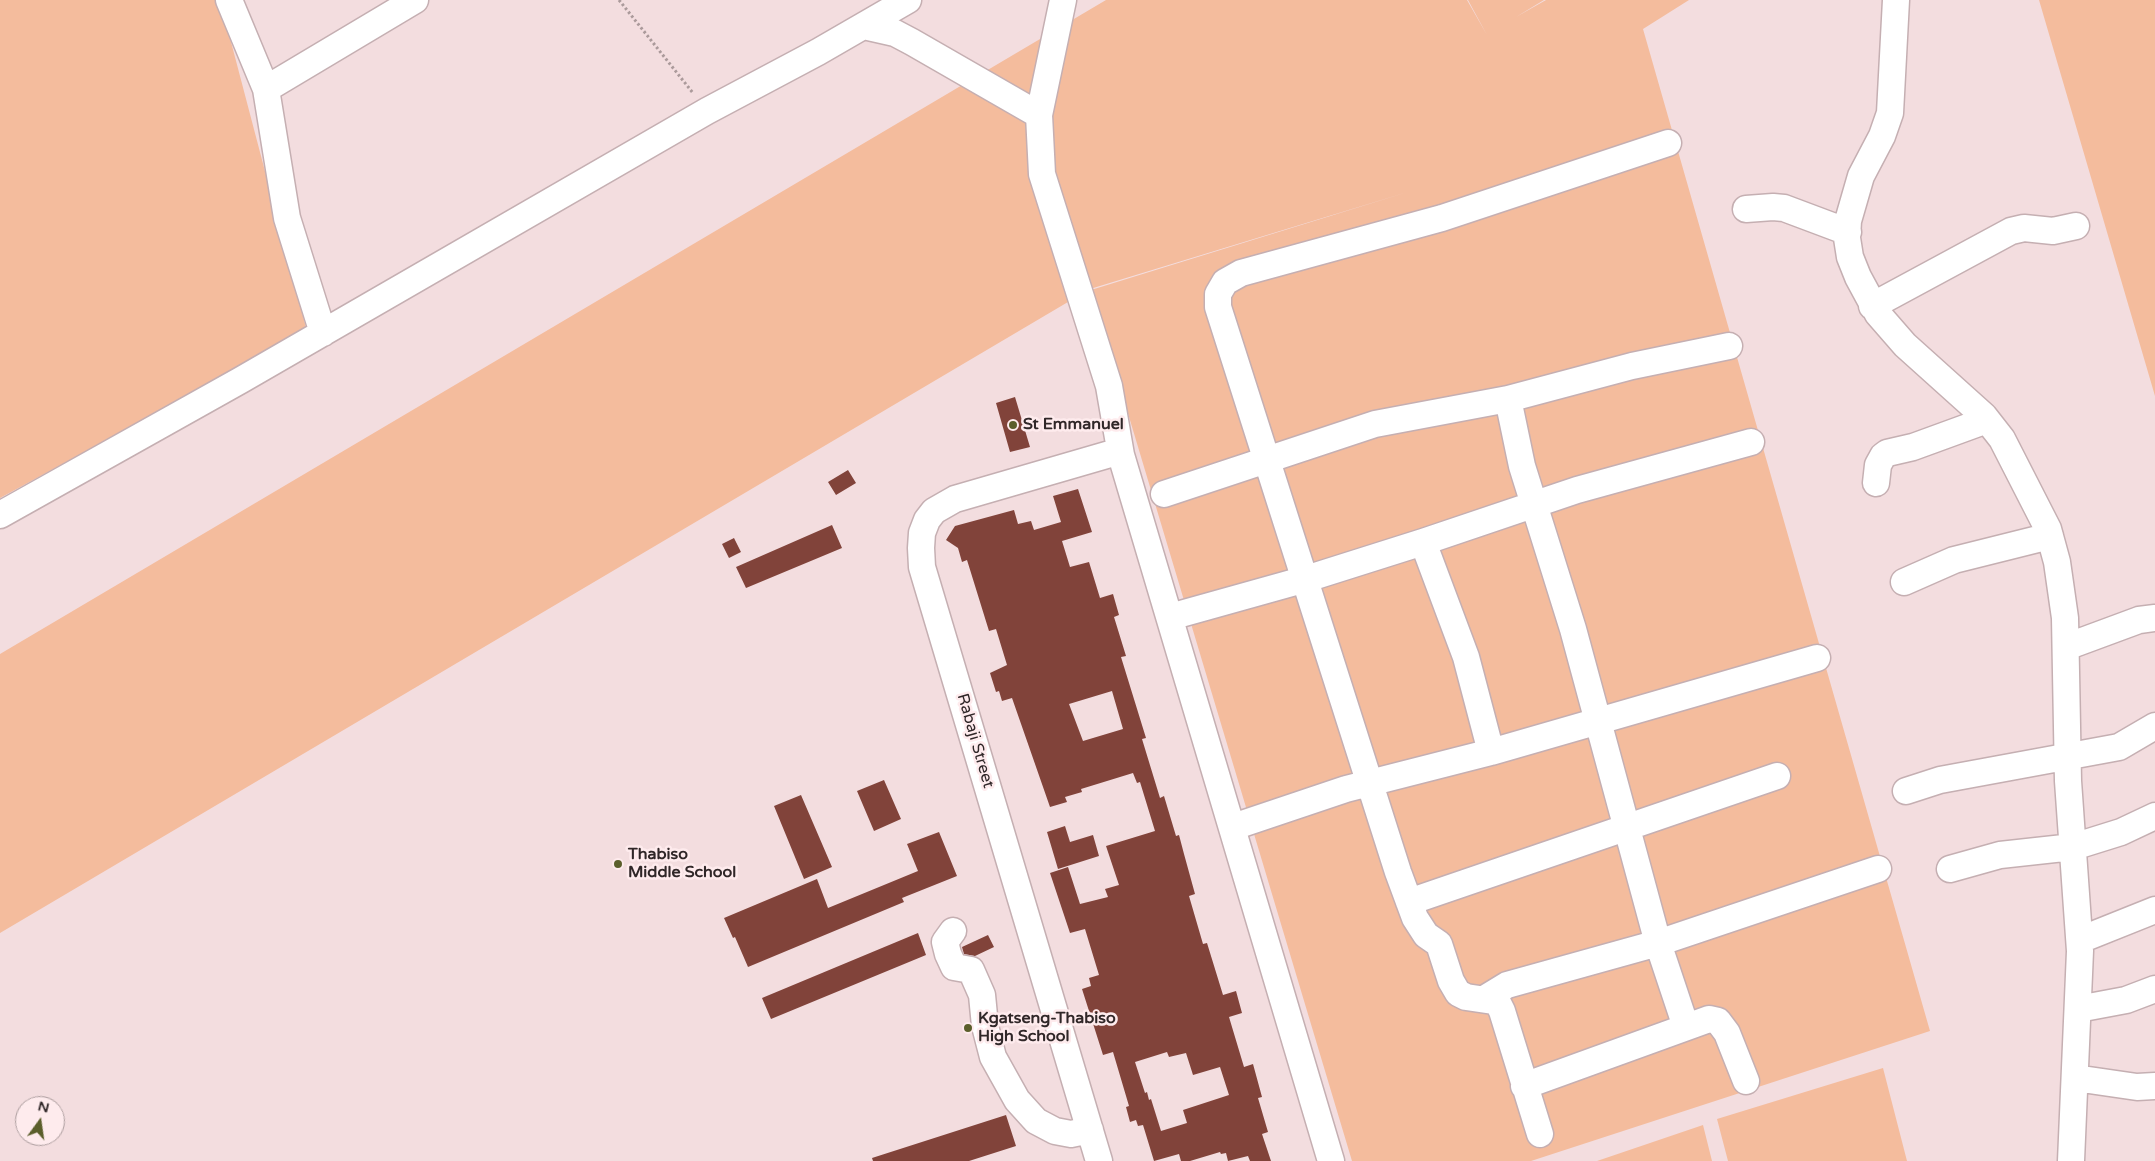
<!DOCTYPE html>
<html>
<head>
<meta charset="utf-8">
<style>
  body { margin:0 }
  #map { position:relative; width:2155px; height:1161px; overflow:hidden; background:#f3dddf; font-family:"Varela Round",sans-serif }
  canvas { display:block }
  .north { position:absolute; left:15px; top:1096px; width:50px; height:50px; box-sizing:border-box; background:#feebed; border:1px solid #ac9d9e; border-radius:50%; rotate:14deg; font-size:14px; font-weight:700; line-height:20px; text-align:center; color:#302728 }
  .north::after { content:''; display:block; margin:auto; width:18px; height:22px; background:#5b5e2b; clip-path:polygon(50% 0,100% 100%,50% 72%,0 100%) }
</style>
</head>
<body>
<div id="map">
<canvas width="2155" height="1161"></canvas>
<div class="north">N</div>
</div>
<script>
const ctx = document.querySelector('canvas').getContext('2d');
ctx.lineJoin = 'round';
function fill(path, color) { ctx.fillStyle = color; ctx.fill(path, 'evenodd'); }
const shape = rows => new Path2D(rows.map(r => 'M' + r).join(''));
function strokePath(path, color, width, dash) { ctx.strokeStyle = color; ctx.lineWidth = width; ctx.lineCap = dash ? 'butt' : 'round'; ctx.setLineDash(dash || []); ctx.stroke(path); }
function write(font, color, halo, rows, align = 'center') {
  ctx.font = font + ' "Varela Round",sans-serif'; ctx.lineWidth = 5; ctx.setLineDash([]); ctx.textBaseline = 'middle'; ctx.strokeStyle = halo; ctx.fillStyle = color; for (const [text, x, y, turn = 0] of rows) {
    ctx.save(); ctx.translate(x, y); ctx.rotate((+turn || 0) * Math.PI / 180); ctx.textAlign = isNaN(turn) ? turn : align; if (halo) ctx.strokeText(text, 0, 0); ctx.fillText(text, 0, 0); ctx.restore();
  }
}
fill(shape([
  [0,0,220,0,307,331,0,498],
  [1106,0,1467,0,1487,35,1468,0,1544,0,1516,17,1546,0,1689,0,1643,29,1930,1031,1531,1161,1352,1161,1091,290,1411,191,1090,289,0,933,0,654],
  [2039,0,2155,0,2155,396],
  [1883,1068,1907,1161,1728,1161,1717,1119],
  [1703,1125,1712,1161,1597,1161]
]), '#f4bc9d');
fill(shape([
  [1015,397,1030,447,1010,452,996,403],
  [848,470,856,483,836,495,828,482],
  [1078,489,1092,532,1062,541,1070,567,1089,562,1100,598,1113,594,1119,615,1114,617,1126,656,1121,657,1146,738,1142,739,1160,798,1164,796,1176,836,1179,835,1184,854,1195,894,1189,896,1203,944,1207,943,1223,995,1236,991,1242,1013,1229,1017,1244,1067,1253,1064,1262,1097,1258,1098,1268,1132,1262,1134,1271,1161,1250,1161,1248,1156,1228,1161,1226,1153,1221,1154,1220,1152,1190,1161,1181,1161,1179,1154,1154,1161,1143,1125,1138,1126,1136,1120,1130,1122,1126,1107,1129,1106,1113,1052,1103,1055,1082,989,1091,986,1089,978,1099,975,1085,929,1070,933,1050,873,1068,867,1080,904,1108,897,1105,889,1119,885,1106,846,1155,831,1140,782,1137,783,1133,773,1081,789,1082,792,1065,797,1067,802,1050,807,1012,698,1002,701,999,691,996,692,990,673,1007,665,996,629,989,631,967,560,962,562,958,548,946,540,955,526,1014,510,1018,524,1031,521,1034,530,1061,522,1053,496],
  [1112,691,1123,729,1083,741,1069,704],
  [1167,1052,1169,1057,1186,1053,1193,1075,1220,1067,1229,1095,1183,1110,1187,1123,1161,1131,1151,1099,1149,1100,1147,1092,1145,1093,1135,1062],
  [832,525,842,548,746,588,736,567],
  [734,538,741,552,729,558,722,544],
  [884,780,901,819,874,831,857,791],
  [801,795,832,867,804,879,774,806],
  [1065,826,1070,842,1093,835,1099,856,1058,869,1047,832],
  [939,832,957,876,902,898,904,902,748,967,735,937,733,938,724,918,817,879,828,908,918,871,907,844],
  [918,933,926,955,771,1019,762,998],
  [988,935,994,947,975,956,964,954,962,947],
  [1006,1115,1016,1146,969,1161,873,1161,872,1158]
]), '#81433a');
const minor = shape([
  [229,0,266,89,287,218,323,333],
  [1063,0,1039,115,1042,174,1109,386,1121,455,1331,1161],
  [1896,0,1890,113,1882,136,1861,176,1848,221,1847,238,1850,257,1858,277,1878,314,1905,345,1984,416,2002,439,2048,529,2057,562,2065,618,2068,781,2080,951,2071,1161],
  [864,26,895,33,912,42,1039,115],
  [266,89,415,0],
  [1746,209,1773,207,1784,208,1848,232],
  [1872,306,2011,231,2024,228,2053,231,2076,226],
  [1508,399,1522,466,1573,629,1658,943,1686,1027],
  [1876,483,1878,465,1883,456,1887,453,1913,447,1987,420],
  [1164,494,1375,424,1508,399,1632,366,1729,346],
  [0,515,241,380,707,111,818,52,908,0],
  [1423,542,1466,657,1491,752],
  [1904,582,1954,560,2050,536],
  [1170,617,1306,579,1423,542,1577,490,1751,442],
  [2066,647,2139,620,2155,618],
  [1906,791,1940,780,2119,747,2155,726],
  [1233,827,1346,789,1491,752,1817,658],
  [1950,869,2000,855,2073,847,2121,832,2155,816],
  [1409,902,1777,776],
  [953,931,945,942,948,954,954,967,971,970,982,995,985,1026,993,1057,1017,1100,1036,1121,1055,1131,1071,1134,1090,1130],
  [2080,940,2155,910],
  [1484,999,1507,985,1658,943,1878,869],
  [2078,1009,2126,1000,2155,989],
  [2075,1078,2137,1087,2155,1086],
  [1524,1086,1709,1019,1718,1021,1727,1033,1746,1081],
  [1540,1134,1502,1011,1498,1003,1493,1001,1466,997,1458,993,1451,981,1439,944,1426,935,1415,918,1398,872,1218,307,1218,294,1225,282,1241,273,1442,218,1668,143],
  [1099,1161,922,567,921,548,922,533,927,520,934,511,955,499,1110,454,1121,455]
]);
strokePath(minor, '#c5afb2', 29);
strokePath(shape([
  [619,0,693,93]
]), '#ab9a9b', 3, [2.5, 2.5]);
strokePath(minor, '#fff', 26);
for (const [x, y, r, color] of [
  [1013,425,5,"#5b5e2b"],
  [618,864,5,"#5b5e2b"],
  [968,1028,5,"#5b5e2b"]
]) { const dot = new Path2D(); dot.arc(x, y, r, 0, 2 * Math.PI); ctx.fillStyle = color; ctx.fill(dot); strokePath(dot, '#feebed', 2); }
write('bold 16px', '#302728', '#feebed', [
  ["St Emmanuel",1023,425],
  ["Thabiso",628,855],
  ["Middle School",628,873],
  ["Kgatseng-Thabiso",978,1019],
  ["High School",978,1037]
], 'left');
write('16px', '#302728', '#feebed', [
  ["Rabaji Street",975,741,74]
]);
</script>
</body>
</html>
